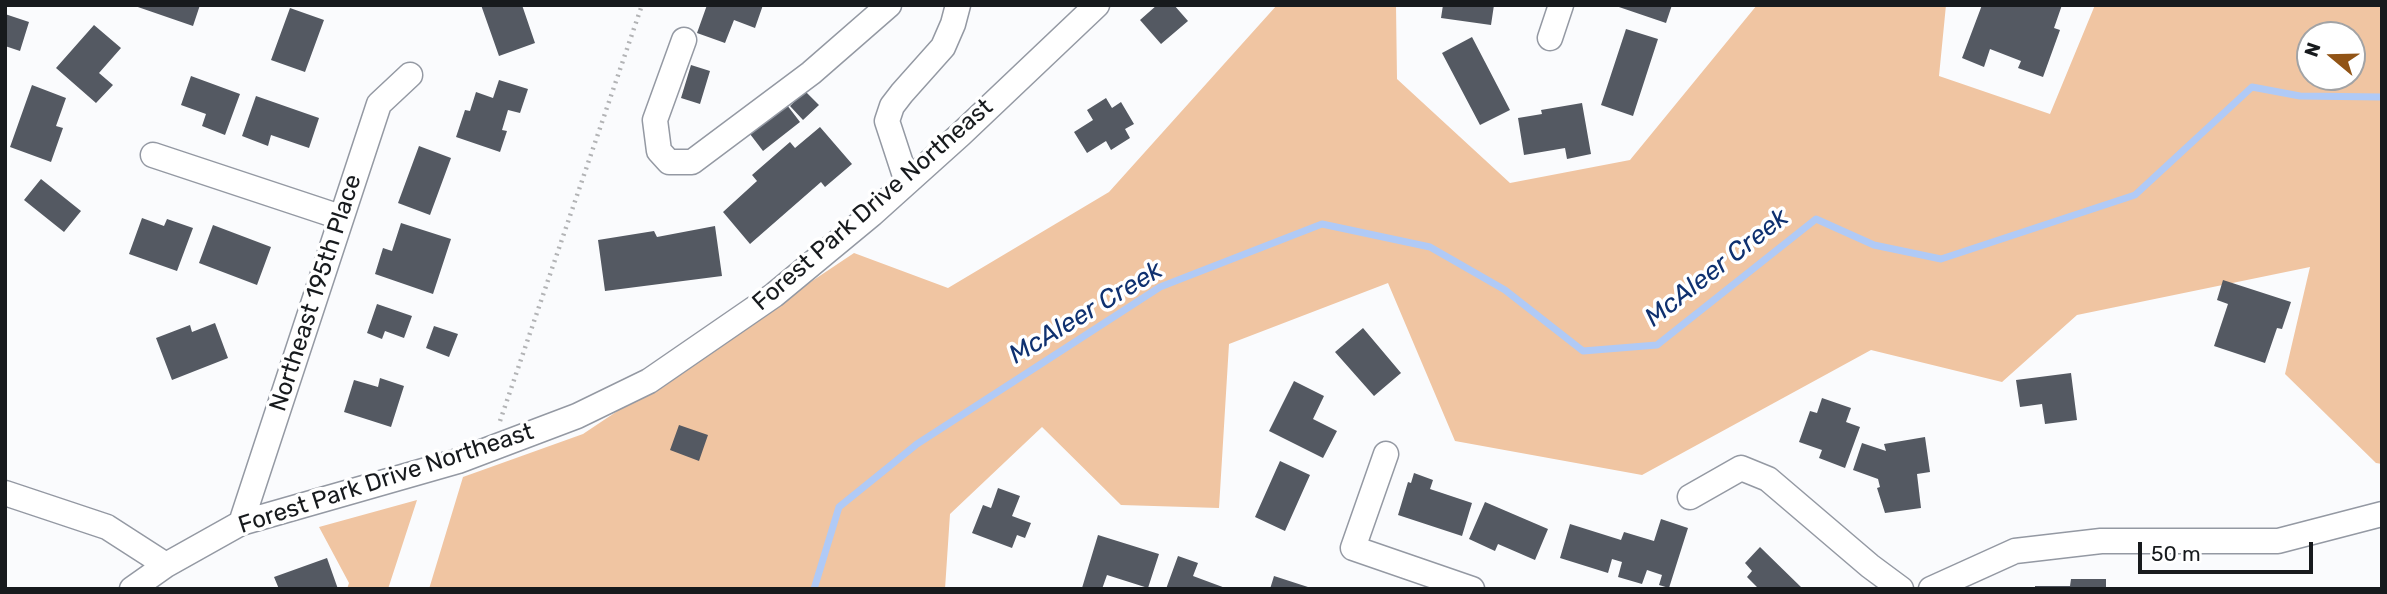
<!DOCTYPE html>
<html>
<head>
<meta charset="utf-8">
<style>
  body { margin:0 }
  #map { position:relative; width:2387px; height:594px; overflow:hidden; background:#fafbfd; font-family:Rubik,sans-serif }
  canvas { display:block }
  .frame { position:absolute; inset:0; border:7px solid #171a1d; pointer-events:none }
  .north { position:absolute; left:2296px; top:21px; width:70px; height:70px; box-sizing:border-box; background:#fff; border:2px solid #a2a3a5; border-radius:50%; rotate:289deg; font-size:19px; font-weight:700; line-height:28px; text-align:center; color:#171a1d }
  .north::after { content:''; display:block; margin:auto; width:24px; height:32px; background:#915416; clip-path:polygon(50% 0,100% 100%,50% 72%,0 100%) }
  .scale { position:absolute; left:2138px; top:542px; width:175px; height:32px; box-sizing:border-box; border:4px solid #171a1d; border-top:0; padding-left:9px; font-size:21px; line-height:24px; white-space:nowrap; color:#171a1d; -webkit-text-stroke:5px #fff; paint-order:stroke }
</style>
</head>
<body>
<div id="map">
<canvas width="2387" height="594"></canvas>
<div class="frame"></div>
<div class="north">N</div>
<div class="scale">50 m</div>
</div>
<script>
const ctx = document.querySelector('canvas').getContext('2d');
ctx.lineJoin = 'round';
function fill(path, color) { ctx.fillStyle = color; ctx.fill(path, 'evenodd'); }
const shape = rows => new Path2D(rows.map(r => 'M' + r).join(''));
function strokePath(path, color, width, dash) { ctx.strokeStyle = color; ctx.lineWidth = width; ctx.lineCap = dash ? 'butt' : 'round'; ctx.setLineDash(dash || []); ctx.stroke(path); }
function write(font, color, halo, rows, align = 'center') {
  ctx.font = font + ' Rubik,sans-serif'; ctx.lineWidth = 7; ctx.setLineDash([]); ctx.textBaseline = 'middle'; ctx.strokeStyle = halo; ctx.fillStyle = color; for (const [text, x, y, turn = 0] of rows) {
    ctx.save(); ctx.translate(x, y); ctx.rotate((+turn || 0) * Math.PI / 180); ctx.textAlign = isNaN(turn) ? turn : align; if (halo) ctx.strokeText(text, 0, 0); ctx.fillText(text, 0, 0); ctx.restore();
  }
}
fill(shape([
  [1277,5,1396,5,1397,79,1510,183,1630,160,1757,5,1946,5,1939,76,2050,114,2095,5,2382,5,2382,464,2376,463,2285,374,2310,267,2077,315,2002,382,1871,350,1642,475,1455,441,1388,283,1229,344,1219,508,1121,505,1042,427,950,514,945,589,429,589,463,477,583,434,854,253,948,288,1109,192],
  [2310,35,2352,35,2352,77,2310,77],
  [417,500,388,589,347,589,349,583,319,527]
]), '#f0c5a2');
strokePath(shape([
  [814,589,839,507,917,444,1160,287,1322,224,1430,247,1505,290,1583,351,1657,345,1816,219,1874,245,1941,259,2135,195,2252,87,2300,96,2382,97]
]), '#b0caf6', 7);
fill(shape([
  [132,5,200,5,193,26],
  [481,5,522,5,535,43,499,56],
  [707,5,763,5,755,28,734,20,725,43,697,33],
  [1157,5,1174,5,1188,21,1161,44,1140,20],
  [1443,5,1494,5,1491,25,1441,18],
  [1613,5,1672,5,1666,23],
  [1982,5,2062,5,2054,28,2060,30,2043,77,2018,68,2021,61,1990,49,1984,67,1962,58],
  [290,8,324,20,305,72,271,60],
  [5,14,29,22,20,51,5,46],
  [94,25,121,48,99,73,113,85,96,103,56,68],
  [1626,29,1658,39,1633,116,1601,105],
  [1472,37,1510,110,1480,125,1442,53],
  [691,65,710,71,700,104,681,98],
  [191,76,240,94,225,135,202,126,206,114,181,105],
  [499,80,528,89,520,113,508,110,502,130,507,131,500,152,456,137,465,110,470,111,476,92,493,98],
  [32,85,66,98,56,126,63,128,51,162,10,147],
  [805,91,819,105,803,120,790,106],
  [256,96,319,118,309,148,271,135,268,146,242,136],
  [1106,98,1112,108,1121,102,1134,124,1125,129,1130,138,1111,150,1106,141,1087,153,1074,132,1093,120,1087,110],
  [1582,103,1591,154,1567,159,1565,148,1524,155,1518,118,1542,114,1541,110],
  [787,105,800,122,763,151,750,134],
  [820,127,852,164,825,187,821,182,750,244,723,212,757,181,752,175,790,142,795,148],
  [419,146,451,158,430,215,398,203],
  [41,179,81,211,64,232,24,200],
  [142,218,164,226,167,219,193,228,177,271,129,254],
  [401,223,451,239,433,294,375,274,383,248,392,251],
  [213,225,271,247,257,285,199,263],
  [715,226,722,276,605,291,598,240,654,231,657,237],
  [2223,280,2291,302,2282,329,2277,328,2265,363,2214,346,2228,304,2217,300],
  [377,304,412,316,404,338,385,331,382,339,367,333],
  [215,323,228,358,172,380,156,338,190,325,192,332],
  [434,326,458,334,449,357,426,348],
  [1363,328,1401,373,1374,396,1335,352],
  [2071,373,2077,420,2045,424,2042,404,2020,407,2016,380],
  [380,378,404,386,391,427,344,412,354,380,378,387],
  [1294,381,1324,396,1313,419,1337,431,1323,458,1269,431],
  [1822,398,1851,408,1846,422,1860,427,1845,468,1819,458,1822,450,1799,442,1810,411,1817,413],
  [679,425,708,435,699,461,670,450],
  [1925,437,1930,472,1917,474,1921,508,1885,513,1877,488,1880,487,1878,479,1853,470,1862,443,1886,451,1884,444],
  [1280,461,1310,475,1285,531,1255,517],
  [1414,473,1433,480,1430,489,1472,503,1462,536,1398,515,1408,482,1411,483],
  [998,488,1020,496,1012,516,1031,523,1025,538,1017,535,1012,548,972,533,983,505,991,508],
  [1485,502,1548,529,1535,560,1498,544,1495,551,1469,539],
  [1661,519,1688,528,1669,588,1659,585,1662,575,1647,570,1642,584,1618,577,1622,562,1612,559,1608,573,1560,558,1570,524,1621,540,1624,532,1654,541],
  [1098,535,1159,554,1148,588,1107,575,1102,589,1082,588],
  [1760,547,1803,589,1759,589,1747,577,1752,571,1745,563],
  [1178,556,1198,563,1193,576,1228,589,1166,589],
  [327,558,338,589,279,589,274,577],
  [1274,576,1311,588,1311,589,1270,589],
  [2071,579,2106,579,2106,589,2035,589,2035,586,2070,586]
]), '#545962');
const minor = shape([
  [1550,38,1561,5],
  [684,40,655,120,659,151,669,162,692,162,811,73,889,5],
  [153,155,340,217],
  [907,182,887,121,892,106,902,93,943,47,953,24,958,5],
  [1386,454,1353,548,1472,589],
  [5,493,107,527,166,565],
  [1690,497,1741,468,1768,479,1870,566,1901,589],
  [241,523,379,104,410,75],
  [132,589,166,565,241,523,458,461,577,416,649,381,774,295,872,214,961,134,1097,5],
  [1931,589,2015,551,2101,541,2278,541,2382,514]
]);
strokePath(minor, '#9499a3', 27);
strokePath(shape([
  [500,421,642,5]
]), '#b2b3b5', 4.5, [2, 5]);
strokePath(minor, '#fff', 24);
write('24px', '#171a1d', '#fff', [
  ["Forest Park Drive Northeast",873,205,-41],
  ["Northeast 195th Place",316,293,-72],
  ["Forest Park Drive Northeast",386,479,-18]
]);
write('italic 26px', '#0f3170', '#fff', [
  ["McAleer Creek",1717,268,-38],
  ["McAleer Creek",1086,313,-31]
]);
</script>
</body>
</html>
